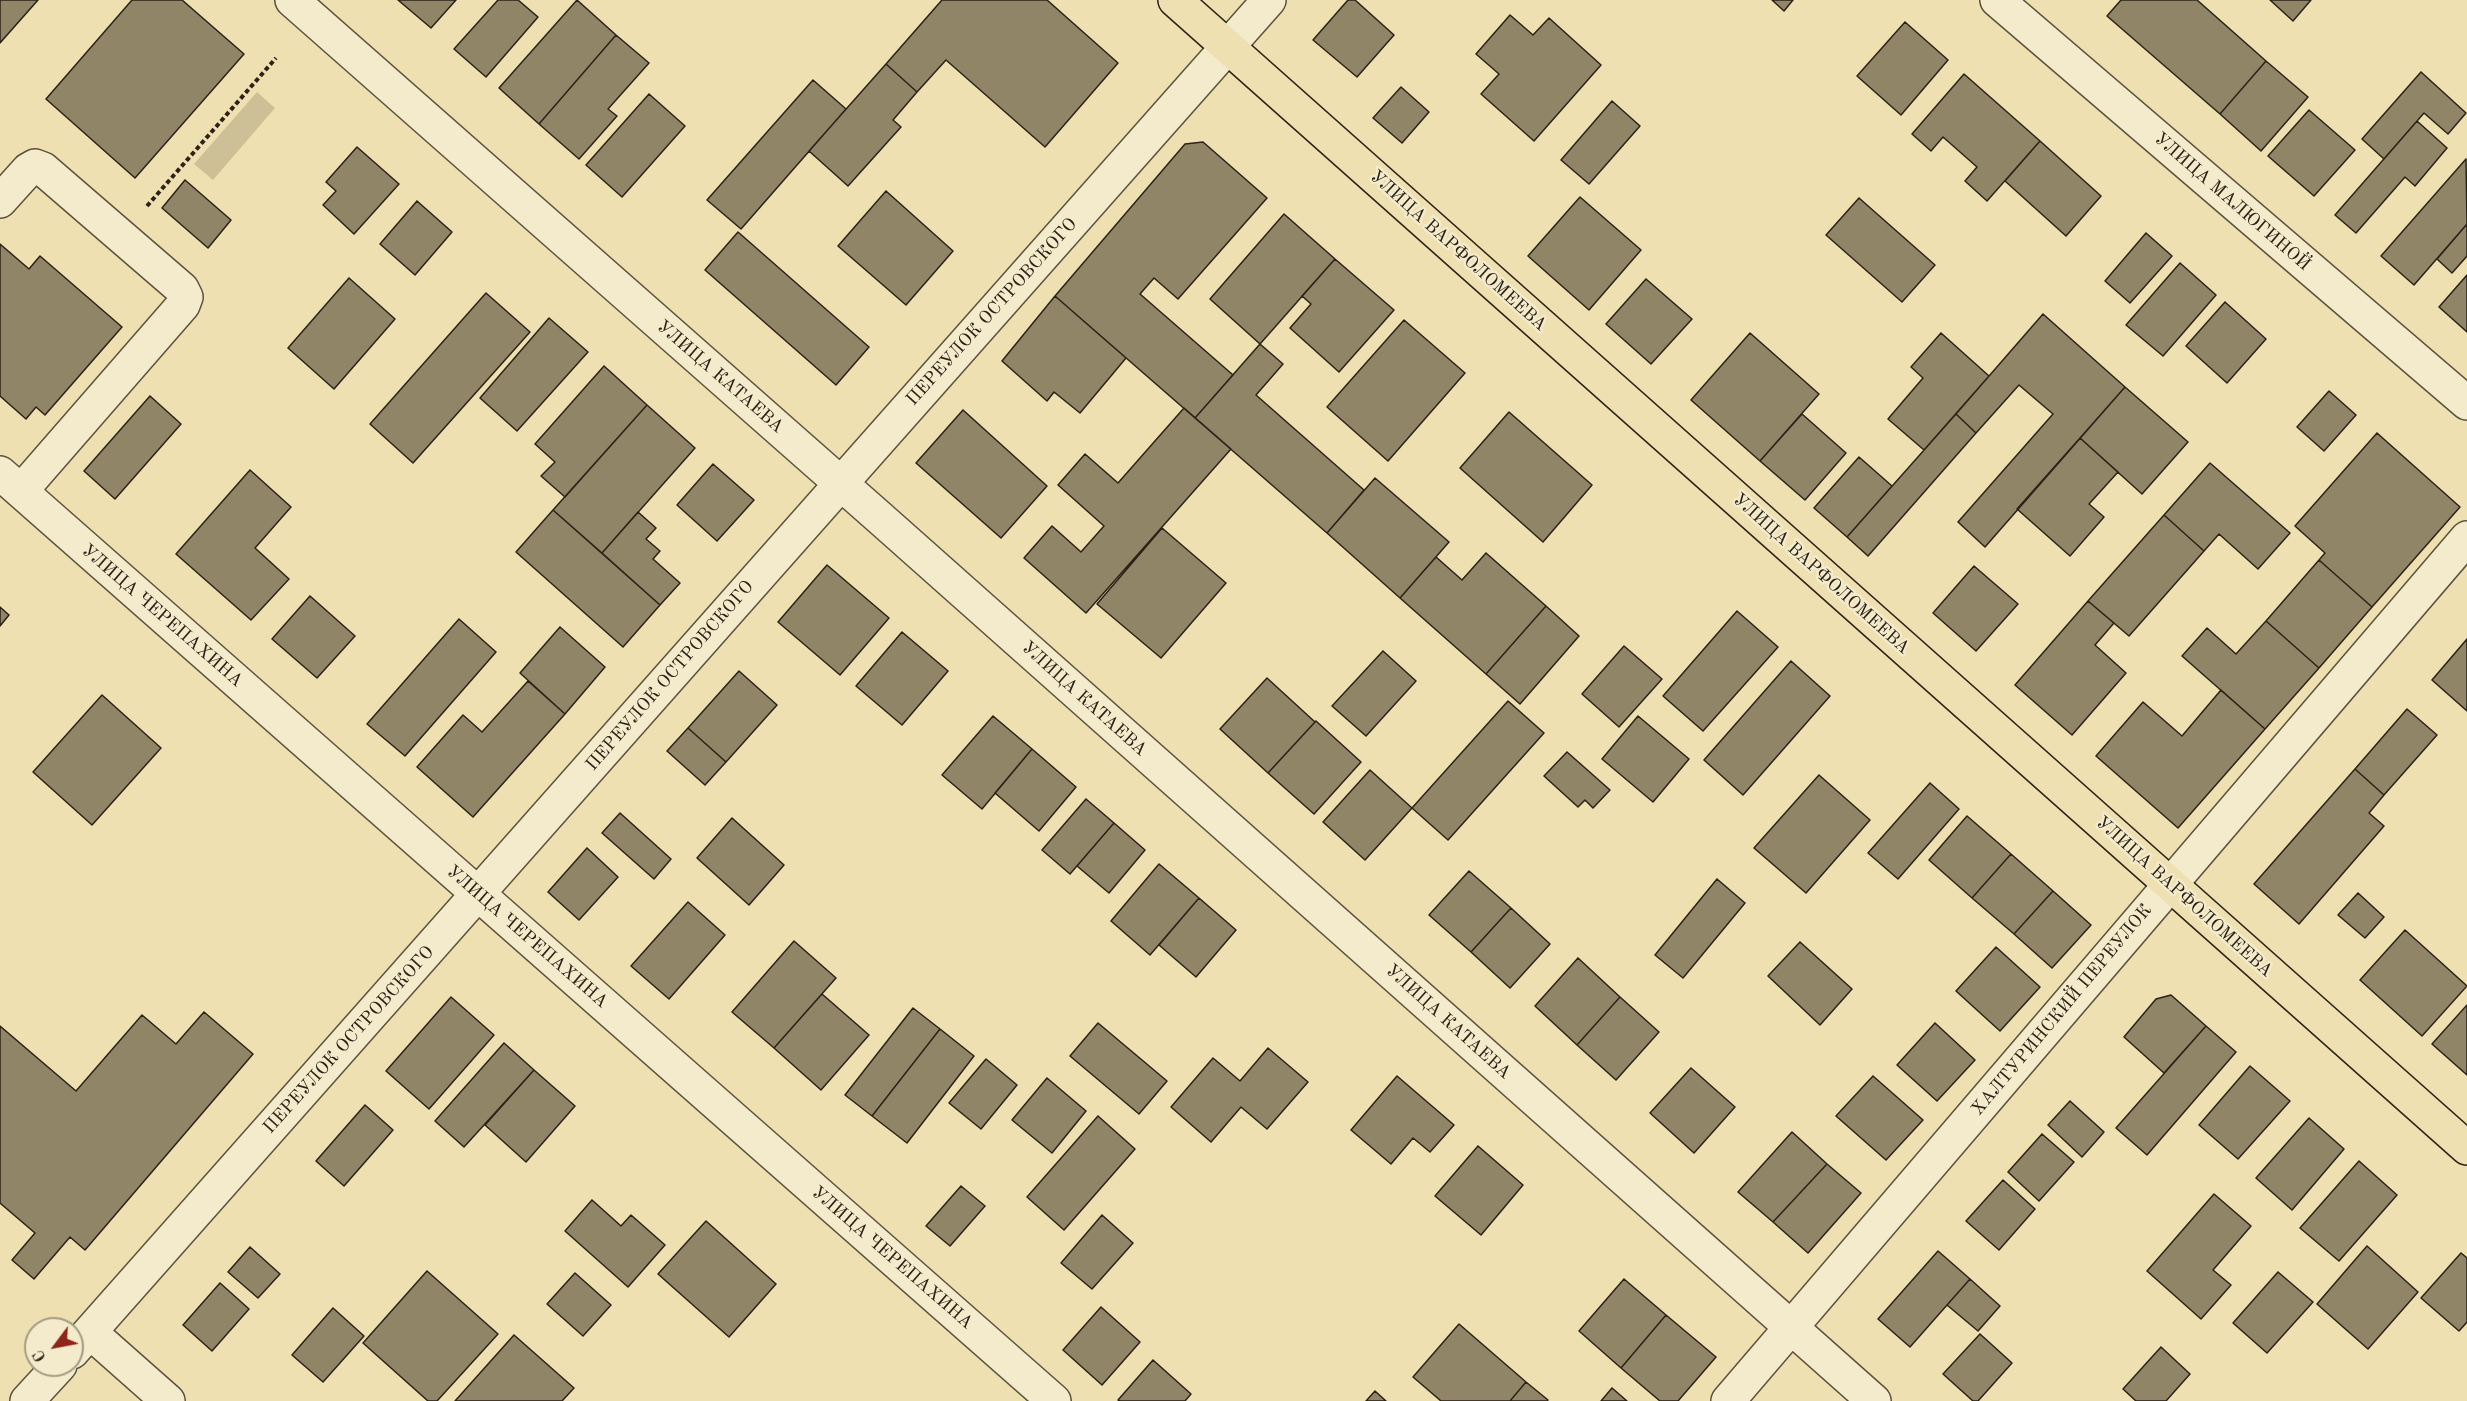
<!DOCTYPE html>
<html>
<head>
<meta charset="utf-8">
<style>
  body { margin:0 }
  #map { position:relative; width:2467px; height:1401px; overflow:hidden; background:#eee0b0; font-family:"Old Standard TT",serif }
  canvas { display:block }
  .north { position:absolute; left:24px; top:1317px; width:60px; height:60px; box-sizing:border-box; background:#f4ebcc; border:2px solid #a49b84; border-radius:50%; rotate:238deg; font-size:16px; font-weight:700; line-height:24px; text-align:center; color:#2c2217 }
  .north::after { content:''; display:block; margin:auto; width:21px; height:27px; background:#8f2418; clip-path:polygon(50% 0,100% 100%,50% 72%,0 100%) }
</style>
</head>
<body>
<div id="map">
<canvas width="2467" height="1401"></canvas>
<div class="north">С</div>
</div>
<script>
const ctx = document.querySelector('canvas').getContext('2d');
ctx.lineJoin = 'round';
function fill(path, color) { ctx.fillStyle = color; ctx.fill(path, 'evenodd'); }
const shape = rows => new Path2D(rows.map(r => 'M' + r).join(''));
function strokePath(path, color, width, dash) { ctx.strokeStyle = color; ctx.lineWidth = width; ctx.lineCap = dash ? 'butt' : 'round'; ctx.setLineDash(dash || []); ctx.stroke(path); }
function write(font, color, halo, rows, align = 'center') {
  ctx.font = font + ' "Old Standard TT",serif'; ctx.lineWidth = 5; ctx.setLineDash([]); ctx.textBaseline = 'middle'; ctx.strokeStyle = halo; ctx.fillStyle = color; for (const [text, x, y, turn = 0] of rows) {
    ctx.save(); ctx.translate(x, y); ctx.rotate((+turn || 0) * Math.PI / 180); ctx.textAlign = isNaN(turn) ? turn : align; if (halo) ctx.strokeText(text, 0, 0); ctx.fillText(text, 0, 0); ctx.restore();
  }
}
fill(shape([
  [257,92,275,108,213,180,194,164]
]), '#cdc096');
const building = shape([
  [0,0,38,0,0,43,0,0],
  [132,0,182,0,244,54,135,178,46,99,132,0],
  [398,0,456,0,431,28,398,0],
  [498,0,518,0,538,17,486,77,454,49,498,0],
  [577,0,616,35,539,124,499,88,577,0],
  [942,0,1047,0,1118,63,1045,147,946,60,917,92,886,64,942,0],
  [1348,0,1355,0,1394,35,1357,77,1313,40,1348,0],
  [1772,0,1793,0,1784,11,1772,0],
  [2121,0,2197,0,2266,61,2220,114,2107,16,2121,0],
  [2270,0,2311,0,2293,21,2270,0],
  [1510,15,1533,35,1549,18,1601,65,1534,141,1481,94,1499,74,1476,54,1510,15],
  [1905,22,1948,60,1901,115,1857,76,1905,22],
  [616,35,649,63,608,109,617,116,579,159,539,124,616,35],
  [2266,61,2308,97,2261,151,2220,114,2266,61],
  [886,64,917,92,893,120,901,127,848,186,809,151,886,64],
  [2421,72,2466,113,2448,134,2424,113,2384,159,2362,139,2421,72],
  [1964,74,2040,141,1987,201,1965,181,1977,167,1943,137,1931,151,1912,134,1964,74],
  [813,80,846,109,741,229,707,200,813,80],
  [1401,87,1429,112,1402,143,1373,118,1401,87],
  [649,94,685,126,622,197,586,165,649,94],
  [1612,101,1640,126,1589,184,1561,160,1612,101],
  [2309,110,2355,150,2314,196,2268,156,2309,110],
  [2417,121,2447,148,2415,186,2405,177,2356,233,2335,215,2417,121],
  [2040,141,2101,196,2066,236,2005,181,2040,141],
  [1203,142,1267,198,1178,299,1154,278,1140,294,1233,375,1195,418,1055,296,1185,144,1203,142],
  [357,147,399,184,354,234,323,205,336,191,326,182,357,147],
  [2466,159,2467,224,2414,285,2381,256,2466,159],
  [185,180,231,220,208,248,162,208,185,180],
  [886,191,953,251,906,305,838,246,886,191],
  [1580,197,1641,250,1589,310,1528,256,1580,197],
  [1859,198,1935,265,1902,302,1826,235,1859,198],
  [417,201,452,232,415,275,380,244,417,201],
  [1284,214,1335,259,1260,344,1210,299,1284,214],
  [2467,224,2467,256,2452,273,2437,259,2467,224],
  [738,232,869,347,836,385,705,270,738,232],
  [2146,233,2172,256,2130,303,2105,281,2146,233],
  [0,244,29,269,40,256,122,327,45,415,36,407,26,419,0,396,0,244],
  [1335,259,1394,310,1339,372,1290,328,1311,304,1302,296,1335,259],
  [2180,263,2216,295,2163,356,2126,325,2180,263],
  [2467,275,2467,332,2439,307,2467,275],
  [349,278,395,319,334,389,288,348,349,278],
  [1646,279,1692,319,1651,364,1606,324,1646,279],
  [486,293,530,332,413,463,370,424,486,293],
  [1055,296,1126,358,1080,413,1054,392,1047,401,1002,361,1055,296],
  [2225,302,2266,339,2227,383,2186,346,2225,302],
  [2043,314,2125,387,1985,547,1958,522,2053,414,2019,385,1976,433,1956,414,2043,314],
  [549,318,588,352,517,431,480,398,549,318],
  [1404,320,1465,373,1388,461,1327,407,1404,320],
  [1750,333,1819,394,1760,461,1691,400,1750,333],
  [1941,333,1989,376,1924,450,1888,419,1923,378,1911,367,1941,333],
  [1260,344,1283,364,1256,395,1364,490,1327,533,1195,418,1260,344],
  [604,366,647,405,565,497,541,476,555,462,535,444,604,366],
  [2125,387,2188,442,2142,494,2080,438,2125,387],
  [2329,391,2356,415,2324,451,2297,427,2329,391],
  [150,396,181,424,115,499,84,471,150,396],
  [647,405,695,448,602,553,553,510,647,405],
  [1184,408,1231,449,1086,613,1024,558,1052,526,1081,552,1104,526,1058,485,1085,454,1118,483,1184,408],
  [963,410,1047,486,1001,538,916,463,963,410],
  [1509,412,1592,485,1543,542,1460,468,1509,412],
  [1802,414,1846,453,1805,500,1760,461,1802,414],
  [1956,414,1976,433,1868,556,1847,537,1956,414],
  [2377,433,2460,507,2372,607,2319,560,2325,553,2295,526,2377,433],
  [2080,438,2118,472,2089,504,2104,517,2070,556,2017,509,2080,438],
  [1859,457,1892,486,1847,537,1814,508,1859,457],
  [2210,463,2290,533,2258,569,2219,534,2204,551,2164,515,2210,463],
  [713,464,754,500,717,541,677,505,713,464],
  [250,470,291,507,255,548,289,579,251,620,176,554,250,470],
  [1375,478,1449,542,1400,598,1327,533,1375,478],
  [553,510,660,605,623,647,516,552,553,510],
  [638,512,656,528,646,539,660,551,653,559,680,583,660,605,602,553,638,512],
  [2164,515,2204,551,2129,636,2088,601,2164,515],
  [1162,528,1226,583,1161,658,1097,604,1162,528],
  [1486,553,1546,606,1486,674,1400,598,1436,557,1462,580,1486,553],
  [2319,560,2372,607,2319,668,2266,621,2319,560],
  [827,565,889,618,840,675,778,622,827,565],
  [1974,566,2018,604,1976,651,1933,613,1974,566],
  [310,596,355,636,317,678,272,639,310,596],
  [2088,601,2114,623,2095,645,2126,673,2072,735,2015,685,2088,601],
  [1546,606,1579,636,1520,704,1486,674,1546,606],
  [0,607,9,615,0,626,0,607],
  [1737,611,1778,647,1703,731,1663,696,1737,611],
  [459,619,496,652,405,756,367,724,459,619],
  [2266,621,2319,668,2265,729,2182,656,2207,628,2236,654,2266,621],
  [560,627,605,667,565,714,520,673,560,627],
  [902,632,948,671,902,725,856,686,902,632],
  [2467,639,2467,711,2432,680,2467,639],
  [1624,646,1662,679,1619,727,1582,694,1624,646],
  [1383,651,1416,681,1366,736,1332,706,1383,651],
  [1791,661,1830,696,1743,795,1704,760,1791,661],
  [739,671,777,705,726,762,688,728,739,671],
  [1267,678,1315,722,1268,773,1220,729,1267,678],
  [528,681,565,714,473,817,417,767,463,715,482,732,528,681],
  [2221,690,2265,729,2178,828,2096,756,2143,702,2182,736,2221,690],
  [102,695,161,748,92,825,33,772,102,695],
  [1508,701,1544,733,1448,840,1412,808,1508,701],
  [2407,709,2437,735,2384,795,2355,769,2407,709],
  [993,716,1032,749,982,809,942,775,993,716],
  [1638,716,1689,759,1653,802,1602,759,1638,716],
  [1316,721,1361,762,1314,814,1268,773,1316,721],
  [688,728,726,762,705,785,667,751,688,728],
  [1032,749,1076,787,1039,831,995,793,1032,749],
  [1567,752,1610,790,1593,808,1585,800,1578,807,1544,776,1567,752],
  [2355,769,2384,795,2369,813,2384,826,2299,924,2254,884,2355,769],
  [1370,770,1412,808,1365,860,1323,822,1370,770],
  [1819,775,1870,820,1806,893,1754,848,1819,775],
  [1930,783,1959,809,1898,879,1868,853,1930,783],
  [1086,799,1114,823,1070,874,1042,850,1086,799],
  [620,813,671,859,654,879,602,833,620,813],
  [1967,816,2011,854,1972,898,1929,860,1967,816],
  [732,818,784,865,749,905,697,858,732,818],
  [1114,823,1145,850,1109,893,1077,866,1114,823],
  [587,848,618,877,579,920,548,892,587,848],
  [2011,854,2053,891,2014,934,1972,898,2011,854],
  [1159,864,1199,898,1150,955,1111,921,1159,864],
  [1469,871,1511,908,1471,952,1429,915,1469,871],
  [1717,879,1745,903,1683,978,1655,955,1717,879],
  [2053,891,2091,925,2052,968,2014,934,2053,891],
  [2358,893,2384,917,2365,938,2338,915,2358,893],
  [1199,898,1236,930,1196,977,1159,945,1199,898],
  [688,902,725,935,669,999,631,966,688,902],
  [1511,908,1550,944,1510,988,1471,952,1511,908],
  [2405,930,2467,986,2422,1036,2360,980,2405,930],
  [794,941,836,978,774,1048,732,1012,794,941],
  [1800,942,1852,989,1820,1025,1768,976,1800,942],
  [1996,947,2040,987,2000,1031,1956,991,1996,947],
  [1578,958,1620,997,1577,1045,1535,1006,1578,958],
  [822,994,869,1035,821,1090,774,1048,822,994],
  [2171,995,2206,1026,2164,1073,2124,1037,2156,999,2171,995],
  [451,997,494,1035,429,1109,386,1071,451,997],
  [1620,997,1659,1032,1616,1080,1577,1045,1620,997],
  [2467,1005,2467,1075,2432,1044,2467,1005],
  [913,1008,940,1029,872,1116,845,1095,913,1008],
  [204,1012,253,1054,85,1250,70,1237,34,1279,12,1260,35,1233,0,1203,0,1026,76,1091,142,1015,176,1044,204,1012],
  [1098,1023,1167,1081,1139,1114,1070,1056,1098,1023],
  [1935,1023,1975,1060,1937,1101,1897,1065,1935,1023],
  [2206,1026,2236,1052,2147,1155,2116,1128,2206,1026],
  [940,1029,974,1056,907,1143,872,1116,940,1029],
  [504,1043,534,1070,464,1147,435,1121,504,1043],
  [1268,1048,1308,1082,1267,1129,1241,1107,1211,1142,1171,1107,1213,1058,1240,1081,1268,1048],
  [986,1059,1017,1085,981,1129,949,1103,986,1059],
  [2250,1066,2290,1101,2238,1159,2199,1125,2250,1066],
  [1691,1068,1735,1107,1694,1153,1650,1113,1691,1068],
  [534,1070,575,1106,526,1162,485,1125,534,1070],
  [1397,1076,1454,1125,1430,1152,1413,1138,1391,1164,1351,1130,1397,1076],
  [1873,1076,1923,1120,1886,1160,1836,1116,1873,1076],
  [1047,1078,1086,1111,1052,1153,1012,1120,1047,1078],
  [2070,1101,2104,1132,2082,1157,2048,1125,2070,1101],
  [365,1105,393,1130,344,1186,316,1161,365,1105],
  [1098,1116,1135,1149,1064,1230,1027,1197,1098,1116],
  [2309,1118,2344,1149,2292,1210,2256,1178,2309,1118],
  [1792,1132,1827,1164,1773,1222,1738,1192,1792,1132],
  [2042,1134,2074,1162,2039,1201,2008,1172,2042,1134],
  [1478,1146,1523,1185,1481,1235,1435,1196,1478,1146],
  [2359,1161,2397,1195,2339,1261,2300,1228,2359,1161],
  [1827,1164,1861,1193,1808,1253,1773,1222,1827,1164],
  [2003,1180,2035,1209,1999,1250,1966,1221,2003,1180],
  [961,1186,985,1206,950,1246,926,1226,961,1186],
  [2214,1194,2251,1226,2213,1270,2231,1285,2201,1319,2147,1271,2214,1194],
  [592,1200,621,1226,631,1215,665,1245,628,1287,565,1231,592,1200],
  [1102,1215,1133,1243,1092,1289,1061,1263,1102,1215],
  [706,1221,776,1284,729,1337,658,1274,706,1221],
  [2367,1246,2418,1292,2368,1349,2317,1304,2367,1246],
  [250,1247,280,1274,258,1298,228,1272,250,1247],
  [1938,1251,1970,1279,1910,1347,1878,1319,1938,1251],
  [2461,1253,2467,1258,2467,1322,2459,1331,2421,1298,2461,1253],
  [427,1271,498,1334,437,1401,428,1401,363,1343,427,1271],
  [2278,1272,2313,1302,2267,1353,2233,1323,2278,1272],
  [575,1273,611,1305,583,1336,547,1304,575,1273],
  [1624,1279,1666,1315,1621,1368,1579,1331,1624,1279],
  [1970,1279,2000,1306,1978,1331,1947,1305,1970,1279],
  [220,1283,249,1309,212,1351,183,1325,220,1283],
  [1101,1307,1140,1342,1102,1385,1063,1350,1101,1307],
  [333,1308,364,1336,323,1382,292,1355,333,1308],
  [1666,1315,1716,1357,1678,1401,1660,1401,1621,1368,1666,1315],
  [1459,1324,1526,1382,1510,1401,1441,1401,1413,1377,1459,1324],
  [1980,1334,2012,1363,1978,1401,1973,1401,1943,1374,1980,1334],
  [514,1335,574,1388,562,1401,455,1401,514,1335],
  [2161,1347,2190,1374,2166,1401,2136,1401,2123,1389,2161,1347],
  [1153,1360,1191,1394,1185,1401,1120,1401,1118,1400,1153,1360],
  [1526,1382,1548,1400,1547,1401,1510,1401,1526,1382],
  [1612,1388,1627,1401,1601,1401,1612,1388],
  [1375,1391,1386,1401,1366,1401,1375,1391]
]);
fill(building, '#918567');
strokePath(building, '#2c2217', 1.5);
const minor = shape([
  [292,0,880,518,1874,1401],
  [1997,0,2467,403],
  [0,201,28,170,35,166,43,169,182,289,186,297,183,305,21,491],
  [0,473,1054,1401],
  [90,1332,168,1401],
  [72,1352,1269,0],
  [27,1401,60,1365],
  [1728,1401,2467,538]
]);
const major = shape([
  [1175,0,2467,1148]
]);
strokePath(minor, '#5c523d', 36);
strokePath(major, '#2c2217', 36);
strokePath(shape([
  [147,206,276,58]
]), '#2c2217', 4, [4.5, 3]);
strokePath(minor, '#f4ebcc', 33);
strokePath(major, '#eee0b0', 33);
write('18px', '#2c2217', '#f4ebcc', [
  ["УЛИЦА МАЛЮГИНОЙ",2232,202,41],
  ["УЛИЦА ВАРФОЛОМЕЕВА",1458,251,42],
  ["ПЕРЕУЛОК ОСТРОВСКОГО",992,312,-48],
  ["УЛИЦА КАТАЕВА",720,377,41],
  ["УЛИЦА ВАРФОЛОМЕЕВА",1821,574,42],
  ["УЛИЦА ЧЕРЕПАХИНА",162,616,41],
  ["ПЕРЕУЛОК ОСТРОВСКОГО",670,676,-49],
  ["УЛИЦА КАТАЕВА",1084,699,42],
  ["УЛИЦА ВАРФОЛОМЕЕВА",2184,897,42],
  ["УЛИЦА ЧЕРЕПАХИНА",527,937,41],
  ["ХАЛТУРИНСКИЙ ПЕРЕУЛОК",2062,1010,-50],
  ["УЛИЦА КАТАЕВА",1448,1022,42],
  ["ПЕРЕУЛОК ОСТРОВСКОГО",349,1040,-48],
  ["УЛИЦА ЧЕРЕПАХИНА",892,1258,41]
]);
</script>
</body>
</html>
